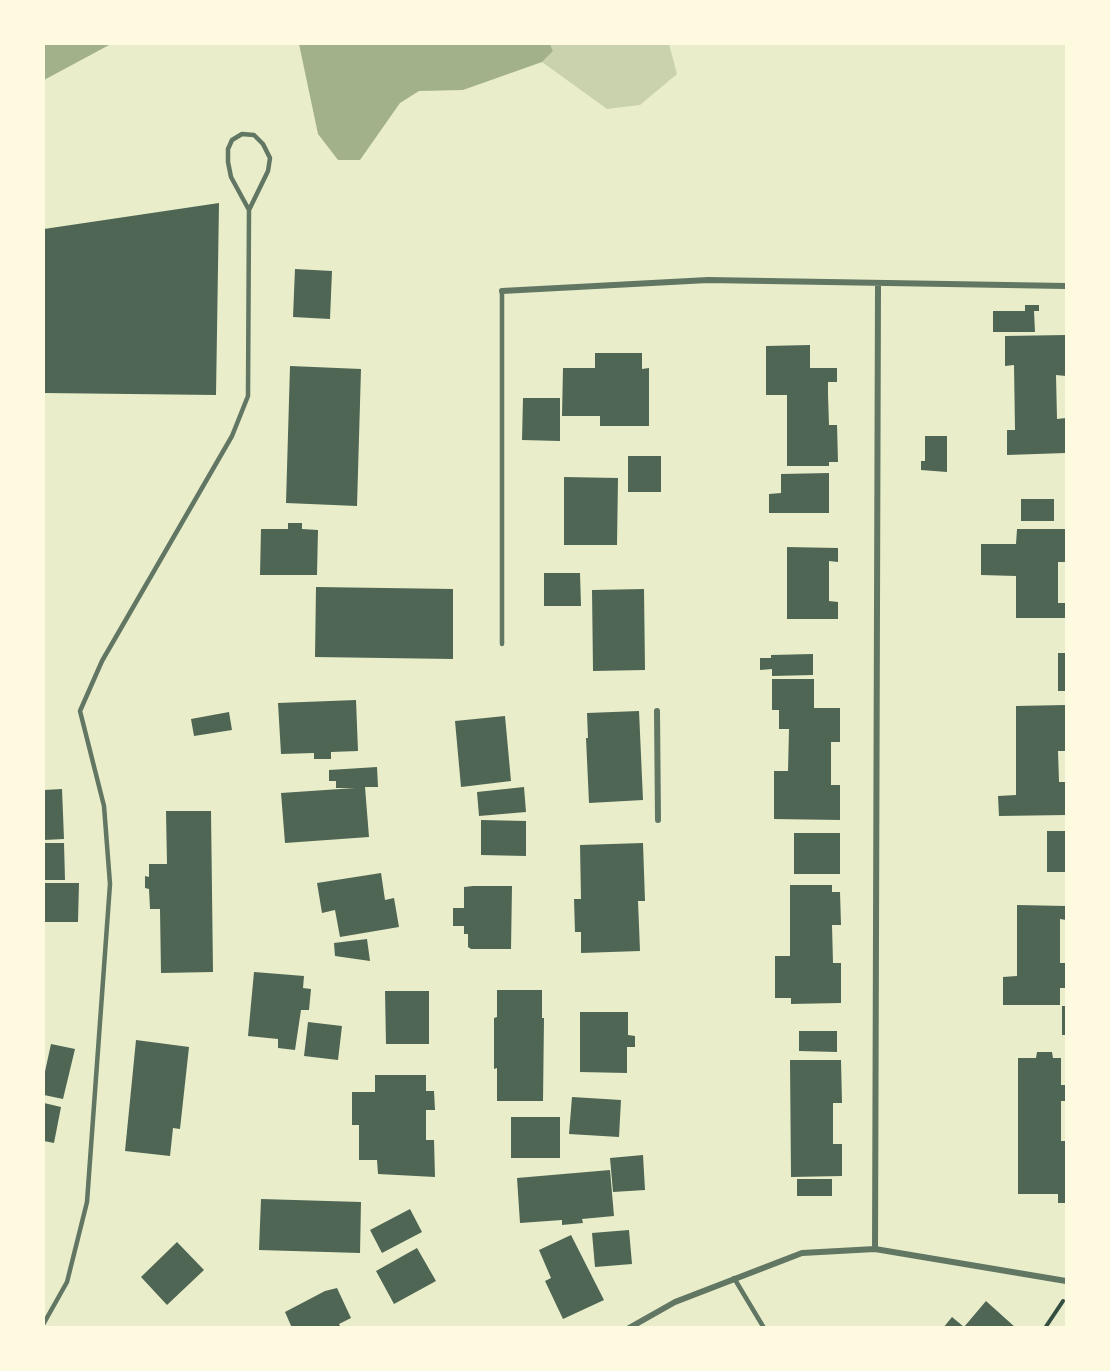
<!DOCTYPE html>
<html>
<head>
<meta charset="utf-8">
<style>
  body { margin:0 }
  #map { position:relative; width:1110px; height:1371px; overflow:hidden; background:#e9edc9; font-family:Mulish,sans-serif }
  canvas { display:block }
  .frame { position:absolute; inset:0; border:45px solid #fefae0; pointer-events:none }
</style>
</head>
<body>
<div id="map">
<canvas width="1110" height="1371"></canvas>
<div class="frame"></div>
</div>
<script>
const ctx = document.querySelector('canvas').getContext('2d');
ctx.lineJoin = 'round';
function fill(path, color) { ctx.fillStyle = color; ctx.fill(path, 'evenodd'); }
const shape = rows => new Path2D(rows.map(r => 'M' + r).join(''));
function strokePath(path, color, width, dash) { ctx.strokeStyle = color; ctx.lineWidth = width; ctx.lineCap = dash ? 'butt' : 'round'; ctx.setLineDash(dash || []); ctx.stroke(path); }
fill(shape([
  [550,44,669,44,677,74,640,105,607,109,542,62,553,51]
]), '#cad2ad');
fill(shape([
  [44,44,111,44,44,80],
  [299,44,550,44,553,51,542,62,463,90,419,91,400,103,360,160,338,160,318,134]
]), '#a3b18a');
fill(shape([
  [219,203,216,395,44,393,44,229],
  [295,269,332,271,330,319,293,317],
  [1025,305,1039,305,1039,311,1034,311,1035,332,993,332,993,311,1025,311],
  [1066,335,1066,376,1056,375,1057,419,1066,418,1066,453,1007,455,1007,430,1015,430,1014,365,1005,366,1005,336],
  [810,345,810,368,837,368,837,382,828,382,828,395,829,425,837,425,838,462,829,462,829,466,787,466,787,395,766,395,766,346],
  [595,353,642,353,642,369,649,368,649,426,600,426,600,416,562,416,563,368,595,368],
  [290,366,361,369,357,506,286,503],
  [523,398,560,398,560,441,522,440],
  [925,436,947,436,947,472,921,470,921,461,925,461],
  [628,456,661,456,661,492,628,492],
  [829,473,829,513,769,513,769,494,781,493,781,474],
  [564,477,618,478,617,545,564,545],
  [1021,499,1054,499,1054,521,1021,521],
  [288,523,302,523,302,529,318,530,317,575,260,575,261,529,288,529],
  [1017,529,1066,529,1066,562,1058,562,1058,603,1066,603,1066,618,1016,618,1016,576,981,575,981,544,1016,544],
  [787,547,838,548,838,562,829,561,829,601,838,602,838,619,787,619],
  [544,573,580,573,581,606,544,606],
  [316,587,453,589,453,659,315,657],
  [644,589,645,670,593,671,592,590],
  [1058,653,1066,653,1066,691,1058,691],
  [813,654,813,675,772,676,772,669,760,670,760,658,771,658,771,655],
  [772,679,814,679,814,708,840,708,840,742,831,742,831,785,840,785,840,820,774,819,774,771,788,771,789,729,779,729,779,710,772,710],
  [356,700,358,751,331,752,331,759,314,759,314,753,281,754,278,703],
  [1066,705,1066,751,1058,751,1059,782,1066,782,1066,815,999,816,998,796,1016,795,1016,706],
  [639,711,643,800,589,803,586,738,588,738,587,713],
  [229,712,232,730,194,736,191,719],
  [505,716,511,781,461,787,455,721],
  [377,767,378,787,365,787,369,837,285,843,281,793,355,788,336,788,336,781,329,781,329,770],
  [524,787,526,812,479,816,477,792],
  [62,789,64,839,44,840,44,790],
  [166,811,211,811,213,972,161,973,160,909,150,909,149,889,145,888,145,876,149,877,149,864,167,864],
  [481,820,526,821,526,856,481,855],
  [1047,831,1066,831,1066,872,1047,872],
  [794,833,840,833,840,874,794,874],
  [44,843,64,843,65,880,44,880],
  [643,843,645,901,638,901,640,951,581,953,581,932,575,932,574,899,581,899,580,845],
  [381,873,385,900,394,898,399,927,340,937,335,910,322,913,317,883],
  [44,883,79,883,78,922,44,922],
  [790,885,832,885,832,892,840,892,841,925,832,925,833,963,841,963,841,1003,791,1004,791,998,775,998,775,956,790,956],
  [473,886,512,886,511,949,471,949,468,947,468,934,464,934,464,926,453,926,453,908,464,908,464,887],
  [1017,905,1066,906,1066,920,1060,919,1060,963,1066,963,1066,988,1060,988,1060,1005,1003,1005,1003,977,1017,976],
  [367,939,370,961,335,956,334,943],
  [254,972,304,976,303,988,311,989,309,1010,301,1010,295,1050,278,1048,278,1039,248,1036],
  [497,990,542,990,542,1018,544,1018,543,1101,497,1101,497,1068,494,1069,494,1018,497,1017],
  [385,991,429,991,429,1044,386,1044],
  [1062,1006,1066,1006,1066,1035,1062,1035],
  [580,1012,628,1012,628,1035,635,1036,635,1047,627,1047,627,1073,580,1072],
  [308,1022,342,1026,338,1060,304,1056],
  [799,1031,837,1031,837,1052,799,1051],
  [136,1040,189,1047,180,1129,173,1128,170,1156,125,1151],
  [51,1044,75,1049,63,1099,44,1095,44,1076],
  [1037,1052,1052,1052,1053,1058,1061,1058,1061,1085,1066,1085,1066,1101,1061,1101,1061,1141,1066,1141,1066,1203,1058,1203,1058,1194,1018,1194,1018,1058,1036,1058],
  [790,1060,841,1060,842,1103,833,1103,833,1144,842,1144,842,1176,791,1177],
  [375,1075,426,1075,426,1091,434,1091,435,1110,426,1110,426,1140,434,1140,435,1177,378,1174,377,1160,359,1160,359,1125,352,1125,352,1092,375,1092],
  [572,1097,621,1100,619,1137,569,1134],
  [44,1103,61,1107,54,1143,44,1141],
  [511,1117,560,1117,560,1158,511,1158],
  [643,1155,645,1190,613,1192,610,1158],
  [610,1170,614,1216,582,1219,583,1223,562,1225,562,1220,520,1223,517,1178],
  [797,1179,832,1179,832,1196,797,1196],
  [261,1199,361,1202,360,1253,259,1250],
  [410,1209,422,1232,382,1253,370,1230],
  [629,1230,632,1264,595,1267,592,1233],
  [571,1235,604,1300,563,1319,545,1281,551,1278,539,1250],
  [177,1242,204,1270,167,1305,141,1277],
  [417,1248,436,1281,394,1304,376,1271],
  [337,1288,351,1318,339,1324,341,1328,292,1328,285,1312,325,1291],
  [986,1301,1016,1328,943,1328,952,1317,964,1327]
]), '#4f6655');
strokePath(shape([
  [1045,1328,1063,1301]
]), '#344e41', 4);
strokePath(shape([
  [502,291,502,644],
  [734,1278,764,1328],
  [44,1323,67,1282,87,1202,110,884,104,806,80,711,102,661,232,436,248,396,249,210,268,171,270,158,263,144,254,135,242,134,232,140,228,149,228,162,231,177,249,210]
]), '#617663', 4.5);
strokePath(shape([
  [502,291,708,280,1066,286],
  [657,711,658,820],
  [875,1249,878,284],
  [629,1328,675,1302,802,1253,875,1249,1066,1281]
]), '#617663', 6);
</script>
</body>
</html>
